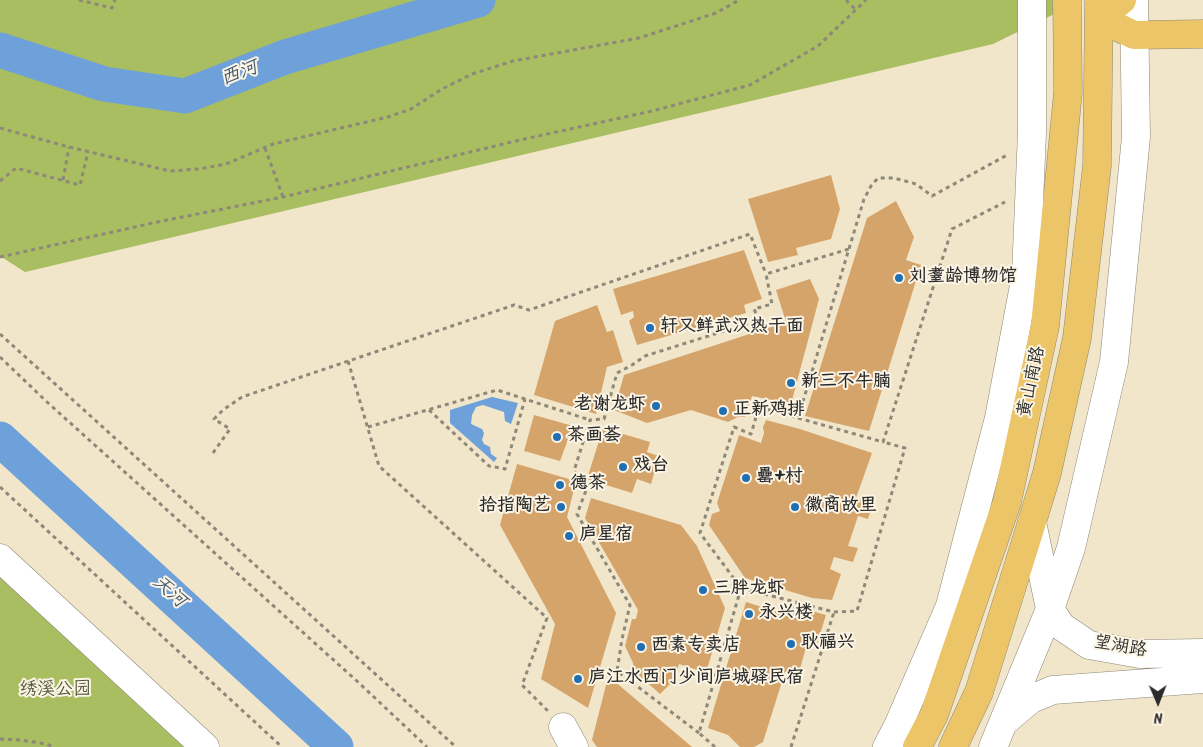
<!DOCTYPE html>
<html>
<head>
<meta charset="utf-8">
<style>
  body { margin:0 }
  #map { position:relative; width:1203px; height:747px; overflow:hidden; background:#f1e6c9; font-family:Kalam,sans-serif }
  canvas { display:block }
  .north { position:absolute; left:1133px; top:677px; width:50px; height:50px; -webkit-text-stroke:4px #fcf5e5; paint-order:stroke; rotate:179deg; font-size:14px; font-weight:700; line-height:20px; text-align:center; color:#2b2b2b }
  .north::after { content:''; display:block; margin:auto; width:18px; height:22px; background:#2b2b2b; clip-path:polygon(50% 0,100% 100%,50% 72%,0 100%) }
</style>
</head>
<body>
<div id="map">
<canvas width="1203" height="747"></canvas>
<div class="north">N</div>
</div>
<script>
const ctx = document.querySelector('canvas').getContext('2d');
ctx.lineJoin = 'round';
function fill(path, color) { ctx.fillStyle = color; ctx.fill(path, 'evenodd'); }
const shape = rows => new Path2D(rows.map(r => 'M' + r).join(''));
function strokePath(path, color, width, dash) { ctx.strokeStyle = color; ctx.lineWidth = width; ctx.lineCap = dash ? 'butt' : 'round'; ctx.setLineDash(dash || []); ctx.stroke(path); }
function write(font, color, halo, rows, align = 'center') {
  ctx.font = font + ' Kalam,"LXGW WenKai TC",sans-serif'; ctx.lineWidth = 4; ctx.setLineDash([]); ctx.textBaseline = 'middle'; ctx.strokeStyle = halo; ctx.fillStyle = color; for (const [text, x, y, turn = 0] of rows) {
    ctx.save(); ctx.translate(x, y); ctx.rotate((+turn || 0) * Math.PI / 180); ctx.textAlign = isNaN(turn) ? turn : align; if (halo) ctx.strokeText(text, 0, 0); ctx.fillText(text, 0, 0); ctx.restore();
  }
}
fill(shape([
  [0,0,1083,0,993,44,25,272,0,256],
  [0,566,197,747,0,747]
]), '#a9bd61');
fill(shape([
  [492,397,518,403,511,424,505,421,504,412,483,405,476,407,472,415,471,424,482,429,484,433,482,440,484,444,490,447,491,454,497,458,494,462,450,423,450,410]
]), '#6ea1da');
strokePath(shape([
  [0,50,104,84,185,96,285,57,478,0],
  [0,439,336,747]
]), '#6ea1da', 35);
fill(shape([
  [831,175,840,209,831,239,796,248,798,255,768,262,748,199],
  [896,201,914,237,906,260,921,265,869,431,805,416,867,218],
  [744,250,762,299,744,305,746,313,637,345,629,321,634,317,633,311,621,315,613,289],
  [810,279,819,299,791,404,752,396,745,417,738,417,728,422,691,410,647,423,614,410,624,375,786,322,776,290],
  [597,305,607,332,613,330,623,362,607,367,596,414,534,395,555,321],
  [534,415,573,426,560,461,524,451],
  [766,420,800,429,872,453,856,498,873,503,868,519,858,516,848,546,858,548,853,562,834,557,830,569,841,574,832,600,812,598,745,578,709,525,712,514,720,511,717,503,739,435,761,443,764,433,763,427],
  [603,428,650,442,647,452,659,456,651,484,637,479,632,493,587,479],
  [517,464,576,481,567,517,616,613,588,708,541,679,555,624,500,525],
  [591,498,681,525,697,546,725,608,706,673,679,664,673,681,660,694,633,670,633,663,625,646,632,619,636,619,638,610,585,518],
  [746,602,790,616,793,606,826,615,816,647,807,644,798,676,785,672,763,742,754,747,740,747,728,735,708,728],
  [613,680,692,747,597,747,592,740,606,685]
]), '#d5a46b');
const minor = shape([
  [1032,522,1050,609,1061,626,1089,645,1140,654,1203,653],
  [0,558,205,747],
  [1005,721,1031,699,1053,690,1203,679],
  [563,727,574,747],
  [887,747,898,726,950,606,999,418,1026,275,1032,132,1032,0],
  [993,747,1050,609,1071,548,1114,362,1136,137,1134,0]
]);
const major = shape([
  [1122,0,1099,18,1134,35,1203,34],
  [917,747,934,715,1007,502,1045,326,1068,92,1067,0],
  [953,747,979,692,1032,522,1047,473,1077,338,1097,166,1099,0]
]);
strokePath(minor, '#8e887a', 29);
strokePath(major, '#8e887a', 29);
strokePath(shape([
  [79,0,112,8,115,0],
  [846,0,856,10],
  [0,128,69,147,170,171,199,169,226,164,273,144,388,117,411,109,442,89,472,74,513,61,639,38,716,13,739,0],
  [265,148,283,197],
  [63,180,69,147],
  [0,181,16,168,80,185,88,152],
  [0,257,162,221,283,197,520,140,652,111,750,85,818,46,866,0],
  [0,334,456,747],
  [0,357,47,402,358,682,427,747],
  [348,361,379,466,547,618,522,685,548,711],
  [429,410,489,466,505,469,525,399],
  [798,418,883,442,952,229,1005,202],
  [368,427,497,390,590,420],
  [213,453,230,429,214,419,223,410,242,397,514,305,529,310,750,234,766,274],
  [0,487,282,747],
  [741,588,834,612,857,611,905,448,883,442],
  [699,733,617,671,622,639,630,605,577,514,587,488,574,471,590,420,604,419,617,373,632,365,645,356,759,320,754,309,772,304,766,274,849,249],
  [0,739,20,740,47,744,53,747],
  [715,747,699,733,741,588,700,533,734,427,751,434,759,407,798,418,864,199,871,186,878,178,894,178,916,184,932,196,1009,154],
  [791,747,834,612]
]), '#8e887a', 3, [4, 4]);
strokePath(minor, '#fff', 28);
strokePath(major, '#edc569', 28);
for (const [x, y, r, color] of [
  [899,278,5,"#1f6fb2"],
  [650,328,5,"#1f6fb2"],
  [791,383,5,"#1f6fb2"],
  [656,406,5,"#1f6fb2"],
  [723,411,5,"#1f6fb2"],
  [557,437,5,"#1f6fb2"],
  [623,467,5,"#1f6fb2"],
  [746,478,5,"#1f6fb2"],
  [560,485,5,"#1f6fb2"],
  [561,507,5,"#1f6fb2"],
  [795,507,5,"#1f6fb2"],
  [569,536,5,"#1f6fb2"],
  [703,590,5,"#1f6fb2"],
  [749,614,5,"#1f6fb2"],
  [791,644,5,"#1f6fb2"],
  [641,647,5,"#1f6fb2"],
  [578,679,5,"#1f6fb2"]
]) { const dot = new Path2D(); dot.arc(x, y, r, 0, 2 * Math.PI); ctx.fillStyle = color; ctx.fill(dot); strokePath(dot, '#fcf5e5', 2); }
write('bold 18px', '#2b2b2b', '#fcf5e5', [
  ["刘耋龄博物馆",909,278],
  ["轩又鲜武汉热干面",660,328],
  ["新三不牛腩",801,383],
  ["老谢龙虾",646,406,"right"],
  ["正新鸡排",733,411],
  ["茶画荟",567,437],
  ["戏台",633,467],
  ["罍+村",756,478],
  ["德茶",570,485],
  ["拾指陶艺",551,507,"right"],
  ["徽商故里",805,507],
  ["庐星宿",579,536],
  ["三胖龙虾",713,590],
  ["永兴楼",759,614],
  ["耿福兴",801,644],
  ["西素专卖店",651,647],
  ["庐江水西门少间庐城驿民宿",588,679]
], 'left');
write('18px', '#2b2b2b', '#fcf5e5', [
  ["黄山南路",1033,382,-78],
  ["望湖路",1120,648,10]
]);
write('18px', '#51573b', '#fcf5e5', [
  ["绣溪公园",55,691]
]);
write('italic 19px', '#465a71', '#fcf5e5', [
  ["西河",240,75,-21],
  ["天河",168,593,42]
]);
</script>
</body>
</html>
